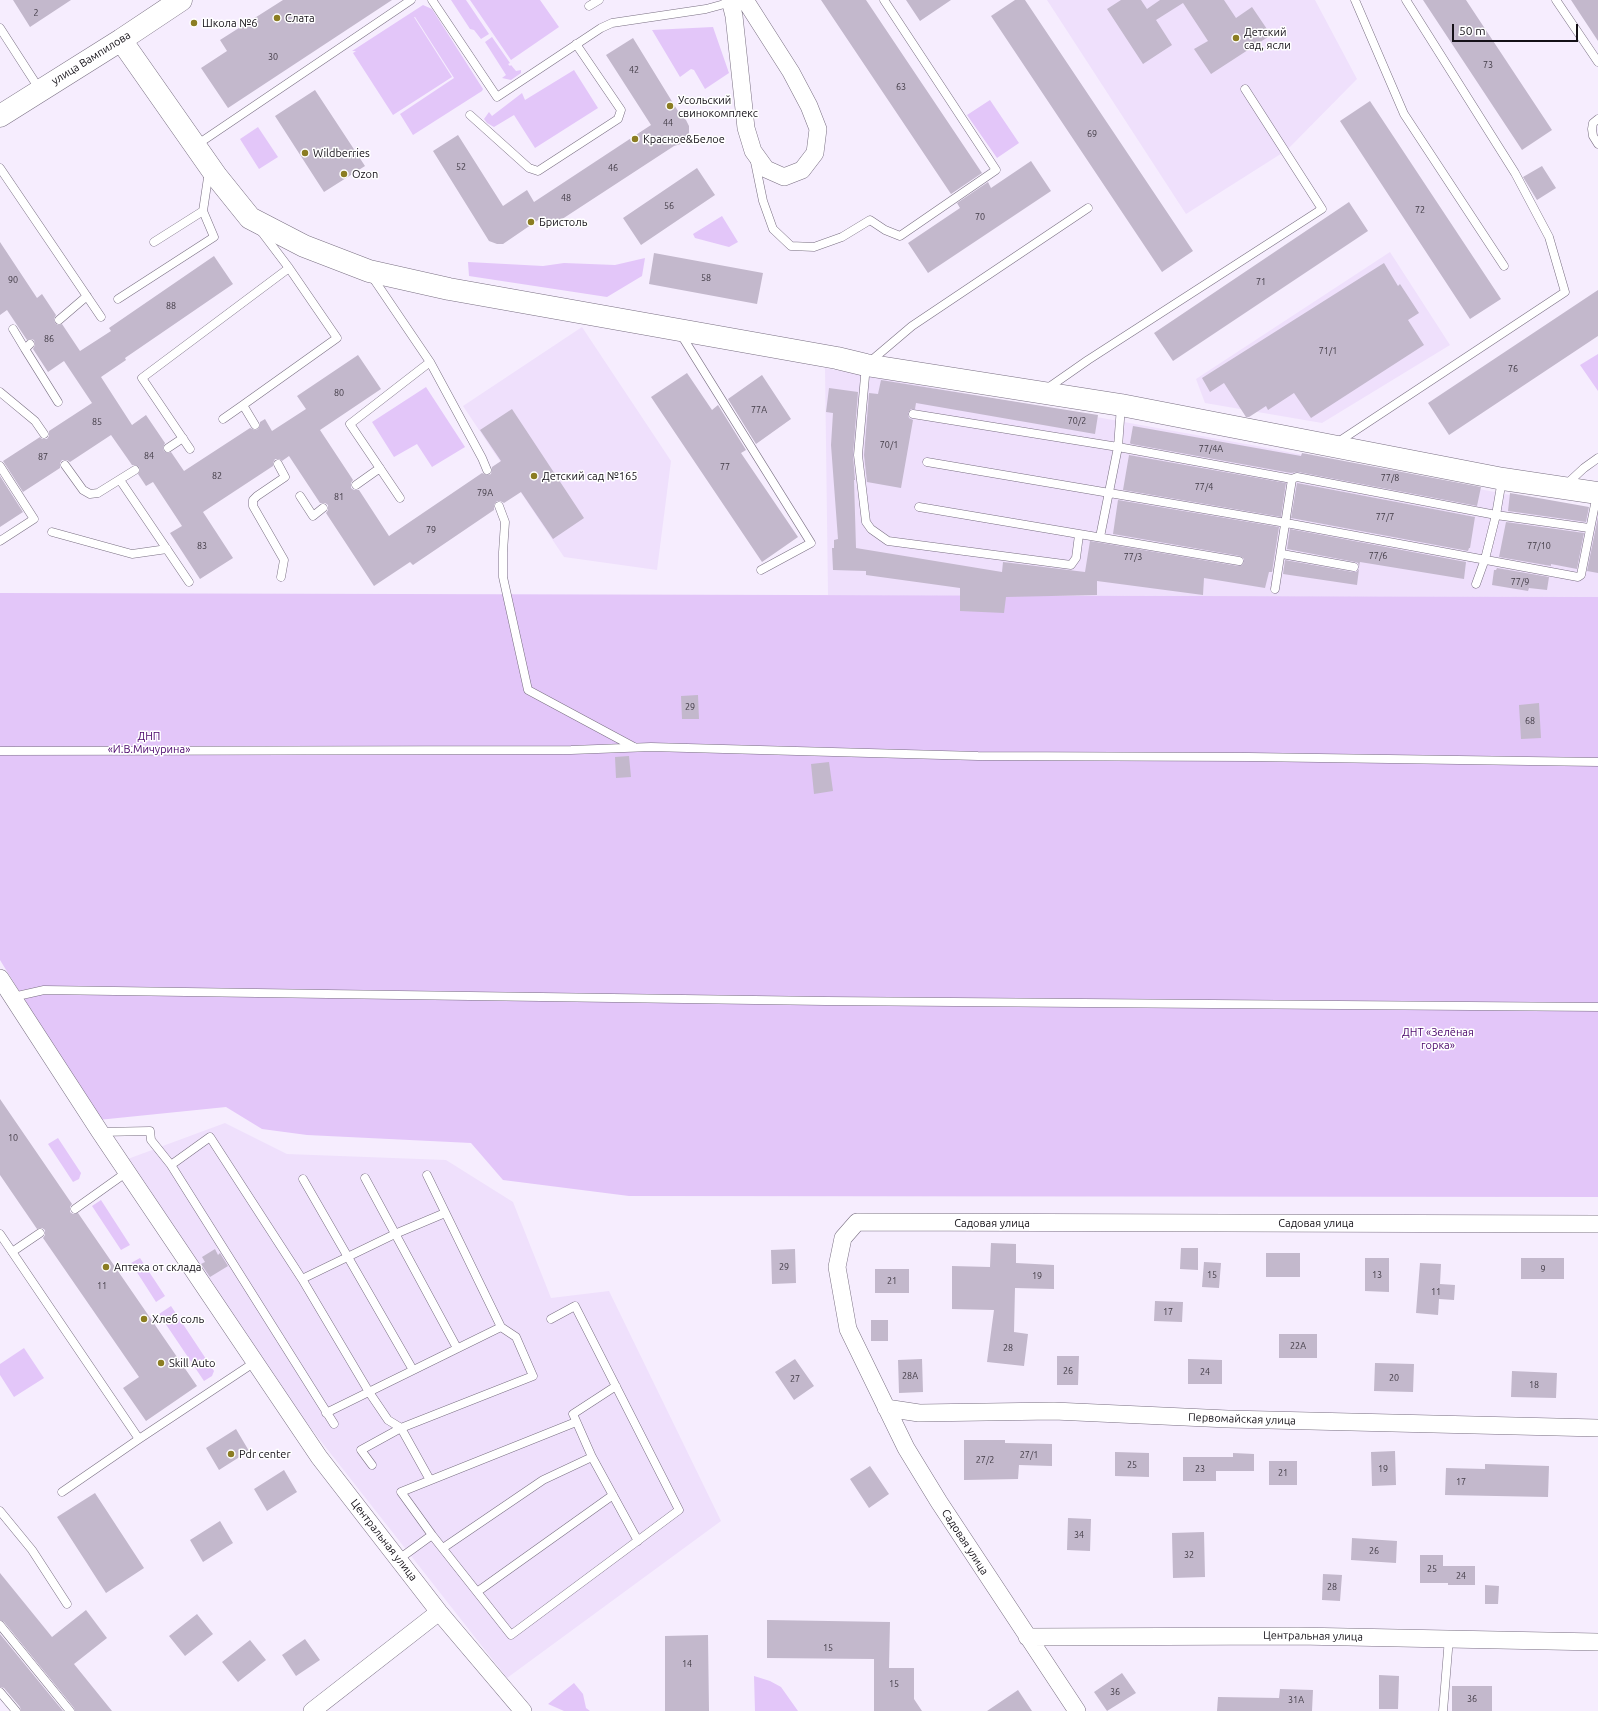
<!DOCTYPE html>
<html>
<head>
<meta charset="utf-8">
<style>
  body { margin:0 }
  #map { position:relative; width:1598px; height:1711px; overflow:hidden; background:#f6edfe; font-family:Ubuntu,sans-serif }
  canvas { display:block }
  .scale { position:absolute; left:1452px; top:24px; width:126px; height:18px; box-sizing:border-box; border:2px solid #141017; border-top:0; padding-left:5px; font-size:12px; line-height:14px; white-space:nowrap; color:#141017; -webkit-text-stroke:3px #fff; paint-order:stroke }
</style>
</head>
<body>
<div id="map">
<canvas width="1598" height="1711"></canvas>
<div class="scale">50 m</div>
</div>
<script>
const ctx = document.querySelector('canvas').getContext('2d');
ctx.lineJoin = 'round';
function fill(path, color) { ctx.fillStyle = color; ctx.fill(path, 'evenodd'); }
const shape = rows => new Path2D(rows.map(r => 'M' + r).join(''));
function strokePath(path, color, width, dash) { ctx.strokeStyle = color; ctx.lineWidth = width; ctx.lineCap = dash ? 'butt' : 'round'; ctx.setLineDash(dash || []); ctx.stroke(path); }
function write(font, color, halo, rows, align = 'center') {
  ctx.font = font + ' Ubuntu,sans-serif'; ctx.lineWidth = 3; ctx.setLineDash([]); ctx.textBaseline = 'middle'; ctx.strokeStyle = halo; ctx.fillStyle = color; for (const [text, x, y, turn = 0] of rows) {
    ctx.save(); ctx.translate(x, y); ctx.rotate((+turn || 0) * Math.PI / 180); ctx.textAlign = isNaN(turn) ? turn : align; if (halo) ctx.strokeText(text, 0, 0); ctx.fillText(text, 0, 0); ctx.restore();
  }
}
fill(shape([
  [1047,0,1315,0,1357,79,1287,150,1186,214],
  [1390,252,1450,345,1322,423,1205,403,1196,379],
  [582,327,671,461,657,570,564,557,463,406],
  [825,368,1257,446,1598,512,1598,597,828,595],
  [225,1123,287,1154,446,1160,513,1202,551,1298,609,1291,721,1521,507,1678,298,1412,125,1160]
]), '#efe0fc');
fill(shape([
  [451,0,466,0,489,34,481,39,474,30,470,29],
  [470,0,540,0,559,27,511,60],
  [423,5,432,9,483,89,482,91,413,135,400,114,454,78,415,17,414,17,452,77,393,115,353,53,356,51,352,51],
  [713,27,729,73,705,89,694,70,691,69,680,77,652,30],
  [492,37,510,63,508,64,510,66,511,65,516,71,521,70,521,73,511,80,502,78,506,75,485,42],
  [574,70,598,108,535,148,514,115,494,127,487,123,484,119,489,112,492,116,522,93,525,100],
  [990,100,1019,143,997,158,967,115],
  [258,127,278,157,259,169,240,139],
  [722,216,738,242,729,247,695,238,693,234],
  [645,258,642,276,607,297,469,276,468,262,543,266,564,263,615,265],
  [1598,354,1598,391,1580,365],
  [426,387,465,447,432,467,417,444,394,457,372,422],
  [0,593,1598,597,1598,1197,629,1196,503,1180,471,1143,307,1135,262,1129,226,1107,98,1120,0,960],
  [58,1138,81,1173,79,1179,73,1182,48,1144],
  [101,1200,130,1245,121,1250,92,1206],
  [140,1258,165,1296,156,1302,131,1263],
  [171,1306,214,1371,212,1376,204,1381,159,1314],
  [24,1348,44,1378,14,1397,0,1375,0,1364],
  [754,1676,770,1681,781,1687,798,1711,755,1711],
  [574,1683,583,1694,586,1708,590,1711,564,1711,548,1704]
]), '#e3c6f9');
fill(shape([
  [13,0,71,0,30,27],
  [283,0,392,0,228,108,201,68,227,51,220,40],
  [821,0,866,0,982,173,951,194],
  [906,0,951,0,920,21],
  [1015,0,1025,0,1193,251,1162,272,991,16],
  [1121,0,1141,0,1147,9,1160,0,1224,0,1236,18,1252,7,1271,35,1211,74,1194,49,1208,41,1183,3,1156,20,1172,45,1143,64,1107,9],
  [1423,0,1466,0,1552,130,1522,150],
  [1571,0,1598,0,1598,41],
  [633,38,681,116,686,120,689,126,689,133,686,140,681,144,674,146,550,227,544,216,503,244,497,244,489,241,433,151,458,135,503,206,527,190,534,202,651,125,606,55],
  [315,90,365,166,324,192,275,116],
  [1370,101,1501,299,1470,319,1340,121],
  [1031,161,1051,191,928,273,908,243,960,208,957,203,988,182,991,188],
  [1542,166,1556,188,1537,200,1523,177],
  [697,168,715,195,641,245,623,218],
  [1349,202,1368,231,1173,361,1154,333],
  [0,242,37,298,42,294,56,315,54,319,55,323,58,325,62,324,80,351,111,331,109,328,214,256,233,284,125,358,126,360,101,377,132,425,146,415,165,443,163,448,164,451,168,453,171,452,184,471,250,428,255,430,258,429,260,425,260,422,265,419,272,431,306,409,297,396,358,355,381,389,320,430,353,480,351,483,351,488,354,490,359,490,389,536,482,473,487,475,491,474,492,467,501,461,480,430,512,409,584,518,553,539,521,492,504,503,500,501,497,501,494,505,494,510,413,565,410,562,374,586,326,513,328,510,328,505,325,503,320,503,289,456,282,461,279,459,275,459,273,463,273,466,203,512,233,558,200,579,170,533,182,526,153,482,146,486,138,474,140,470,139,467,135,465,132,465,111,435,70,462,67,460,62,460,60,463,60,468,23,492,3,461,40,437,42,439,47,439,49,436,49,431,92,403,64,361,48,372,33,349,35,345,34,340,31,339,27,340,7,310,0,315],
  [654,253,763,273,757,304,649,284],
  [1384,263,1398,286,1400,284,1419,313,1408,320,1424,345,1311,418,1294,393,1268,410,1266,406,1249,417,1246,417,1224,383,1210,392,1202,378],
  [1598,290,1598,336,1449,435,1428,403],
  [687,373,712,410,718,405,746,450,741,453,798,537,762,562,651,397],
  [762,375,791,419,756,444,728,399],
  [881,380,1098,415,1095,434,916,403,915,409,911,409,908,413,909,418,913,420,901,488,867,482,864,455,869,393,878,394],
  [829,388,858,392,853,455,855,480,854,480,856,548,1002,572,1003,562,1085,572,1090,541,1238,566,1243,564,1244,559,1240,556,1113,534,1118,500,1279,527,1272,572,1269,572,1265,588,1204,578,1203,595,1097,581,1097,595,1006,597,1004,613,960,611,960,588,866,575,866,571,833,570,832,548,834,548,834,540,838,539,831,445,833,413,826,412],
  [1133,426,1301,456,1302,453,1481,487,1477,506,1298,472,1291,473,1131,444,1130,443],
  [1129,455,1286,483,1281,517,1123,490],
  [0,476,23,512,0,527],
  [1297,483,1475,517,1470,548,1469,548,1468,551,1291,518],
  [1510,493,1589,507,1586,522,1508,511],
  [1598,517,1598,573,1587,571],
  [1506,522,1584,533,1577,569,1551,564,1551,566,1499,557],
  [1290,529,1466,562,1464,579,1360,562,1359,567,1358,563,1355,562,1287,549],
  [1285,560,1353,572,1356,572,1359,569,1357,585,1283,574],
  [1497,568,1549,577,1547,590,1529,588,1528,591,1492,585,1494,570,1496,570],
  [698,695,699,719,682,719,681,696],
  [1539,703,1541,738,1521,739,1519,705],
  [629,756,631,777,616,778,615,757],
  [829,762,833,791,814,794,811,764],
  [0,1099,72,1204,70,1207,70,1212,73,1214,78,1213,197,1386,146,1421,123,1388,139,1377,43,1238,45,1235,45,1230,42,1228,37,1229,0,1175],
  [991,1243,1016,1244,1016,1263,1054,1265,1054,1289,1015,1288,1014,1332,1028,1334,1024,1366,987,1362,994,1310,952,1309,952,1266,990,1267],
  [1181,1248,1198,1248,1198,1270,1180,1269],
  [215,1249,218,1255,220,1253,228,1266,210,1277,201,1264,205,1262,202,1257],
  [795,1249,796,1283,772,1284,771,1250],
  [1266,1253,1300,1253,1300,1277,1266,1277],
  [1365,1258,1389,1258,1389,1292,1365,1291],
  [1521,1258,1564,1258,1564,1279,1521,1279],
  [1204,1262,1221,1263,1219,1288,1202,1287],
  [1420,1263,1441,1264,1440,1284,1455,1285,1454,1300,1439,1299,1438,1315,1416,1313],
  [875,1269,909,1269,909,1293,875,1293],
  [1155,1301,1183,1302,1182,1322,1154,1321],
  [871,1320,888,1320,888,1341,871,1341],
  [1279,1334,1317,1334,1317,1358,1279,1358],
  [1057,1356,1079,1356,1078,1385,1057,1385],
  [795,1359,814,1386,794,1400,775,1372],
  [922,1359,923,1392,899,1393,898,1360],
  [1188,1359,1222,1360,1222,1384,1188,1384],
  [1375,1363,1414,1364,1413,1392,1374,1391],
  [1512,1371,1557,1373,1556,1398,1511,1397],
  [236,1429,249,1451,219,1470,206,1448],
  [964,1440,1005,1440,1005,1443,1052,1444,1052,1466,1019,1465,1018,1479,964,1480],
  [1395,1451,1396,1485,1372,1486,1371,1452],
  [1115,1452,1149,1453,1149,1477,1115,1476],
  [1233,1453,1254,1454,1254,1471,1216,1471,1216,1481,1183,1481,1183,1457,1233,1457],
  [1269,1461,1297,1461,1297,1485,1269,1485],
  [1485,1464,1549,1466,1548,1497,1445,1495,1446,1468,1485,1469],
  [870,1466,889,1494,869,1508,850,1479],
  [284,1470,297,1492,267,1511,254,1489],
  [95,1493,144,1568,106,1593,57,1517],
  [1068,1518,1091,1519,1090,1551,1067,1550],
  [220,1521,233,1543,203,1562,190,1540],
  [1204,1532,1205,1577,1173,1578,1172,1533],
  [1352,1538,1397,1541,1396,1563,1351,1560],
  [1420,1555,1443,1555,1443,1566,1475,1566,1475,1585,1448,1585,1448,1583,1420,1583],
  [0,1573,52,1637,86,1610,107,1638,74,1664,112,1711,75,1711,74,1708,4,1622,0,1620],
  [1323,1574,1342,1575,1340,1601,1322,1600],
  [1485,1585,1499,1586,1498,1604,1485,1604],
  [197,1614,213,1634,185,1656,169,1636],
  [767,1620,890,1622,889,1668,914,1668,914,1699,922,1711,874,1711,874,1659,767,1658],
  [0,1634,63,1711,21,1711,20,1707,4,1688,0,1687],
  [708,1635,709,1711,665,1711,665,1636],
  [305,1639,320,1660,296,1676,282,1655],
  [250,1640,266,1660,238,1682,222,1662],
  [1122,1673,1136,1693,1107,1711,1094,1692],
  [1379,1675,1399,1676,1398,1709,1379,1709],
  [1452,1686,1492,1686,1492,1711,1452,1711],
  [1280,1689,1313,1690,1312,1711,1217,1711,1218,1697,1279,1698],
  [1018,1690,1032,1711,987,1711]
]), '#c3b8cc');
const lane = shape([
  [432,0,497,97,601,28,612,23,706,9,732,2],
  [1355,0,1404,114,1504,266],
  [1556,0,1598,62],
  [589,6,599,0],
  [0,28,40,90],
  [470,115,529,168,538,171,618,119,621,110,576,44],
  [1598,119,1593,123,1592,129,1593,136,1598,144],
  [195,146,411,0],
  [755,162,763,201,773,229,791,246,814,247,842,237,870,220,885,230,900,236,996,170,884,0],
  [0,168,101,317],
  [154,242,203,211],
  [371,275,430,362,482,458,487,470],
  [118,299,214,237,203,211,209,171],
  [59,320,87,296],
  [13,329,25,349],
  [680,333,811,543,761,570],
  [30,344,25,349,58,402],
  [1045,390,1088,360,1322,209,1245,89],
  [0,392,35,421,44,434],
  [913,414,1118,447,1292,479,1297,477,1496,515,1589,528],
  [223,419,243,405],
  [255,425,243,405,337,338,289,268],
  [1338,442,1565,292,1549,237,1515,173,1406,0],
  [168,448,183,438],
  [190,449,142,378,289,268,261,231],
  [927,462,1286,523,1578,577,1581,575,1597,494],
  [278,464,285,477,257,496,253,500,253,506,284,560,281,577],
  [65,465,83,490,90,494,98,493,135,470],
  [0,466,34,519,0,541],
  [120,480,189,582],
  [356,485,380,468],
  [1568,487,1571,480,1584,468,1598,458],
  [300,496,313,516,323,508],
  [400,498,350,424,430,362],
  [499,506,505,522,503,552,503,577,528,690,634,747],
  [919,507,1239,561],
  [52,532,132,554,167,549],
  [1079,535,1076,558,1071,565,888,541,871,529,866,522,858,455,866,365,912,326,1088,208],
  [1100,537,1118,447,1121,406],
  [1282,554,1354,567],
  [1476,584,1485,559,1496,515,1502,480],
  [1275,589,1292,479],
  [0,751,571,750,651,747,978,756,1249,757,1598,762],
  [13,997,44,990,825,1001,1598,1007],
  [100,1132,150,1131,151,1140,171,1165,334,1424],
  [171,1165,210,1137,302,1279,369,1392,388,1420,401,1428,430,1480],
  [365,1178,457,1348],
  [303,1179,413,1370],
  [75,1209,127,1172],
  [0,1234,139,1439],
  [12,1252,40,1233],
  [302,1279,395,1234,445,1213],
  [326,1413,501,1327],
  [592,1457,573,1414,616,1386],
  [372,1465,361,1450,401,1428,533,1376,516,1337,501,1327,427,1175],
  [62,1492,139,1439,255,1362],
  [0,1511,32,1550,67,1604],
  [432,1535,401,1492,576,1422],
  [443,1548,543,1480,592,1457,638,1541],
  [399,1559,432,1535,511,1635,679,1510,575,1306,551,1319],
  [477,1592,613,1495],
  [0,1625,70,1711],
  [0,1692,16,1711],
  [1443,1711,1449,1638]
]);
const street = shape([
  [730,0,734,16,746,128,753,151,766,169,784,177,802,170,815,153,818,129,809,106,791,72,745,0],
  [0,978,100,1132,319,1457,439,1612,523,1711],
  [886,1408,919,1413,1054,1411,1228,1419,1598,1428],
  [1027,1637,1298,1636,1598,1642],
  [312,1711,439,1612],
  [1077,1711,939,1502,906,1448,848,1329,837,1267,843,1238,857,1222,1598,1224]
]);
const secondary = shape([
  [121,40,217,177,250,218,304,246,369,271,449,289,837,358,866,365,1121,405,1503,479,1598,493],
  [0,116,121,40,181,0]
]);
strokePath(lane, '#796f82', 9);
strokePath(street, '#796f82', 18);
strokePath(secondary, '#796f82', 23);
strokePath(lane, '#fff', 8);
strokePath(street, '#fff', 17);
strokePath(secondary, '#fff', 22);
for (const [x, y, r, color] of [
  [277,18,4,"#8b7d22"],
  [194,23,4,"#8b7d22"],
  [1236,38,4,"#8b7d22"],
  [670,106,4,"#8b7d22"],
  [635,139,4,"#8b7d22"],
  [305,153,4,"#8b7d22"],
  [344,174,4,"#8b7d22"],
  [531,222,4,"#8b7d22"],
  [534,476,4,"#8b7d22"],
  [106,1267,4,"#8b7d22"],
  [144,1319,4,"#8b7d22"],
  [161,1363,4,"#8b7d22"],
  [231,1454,4,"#8b7d22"]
]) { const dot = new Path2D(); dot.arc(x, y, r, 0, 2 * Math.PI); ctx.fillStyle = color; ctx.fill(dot); strokePath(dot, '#fff', 1.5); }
write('9px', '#403a44', null, [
  ["2",36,13],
  ["30",273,57],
  ["73",1488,65],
  ["42",634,70],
  ["63",901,87],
  ["44",668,123],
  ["69",1092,134],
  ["52",461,167],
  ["46",613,168],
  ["48",566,198],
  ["56",669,206],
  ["72",1420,210],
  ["70",980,217],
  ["58",706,278],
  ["90",13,280],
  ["71",1261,282],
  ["88",171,306],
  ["86",49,339],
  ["71/1",1328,351],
  ["76",1513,369],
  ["80",339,393],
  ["77А",759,410],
  ["70/2",1077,421],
  ["85",97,422],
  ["70/1",889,445],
  ["77/4А",1211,449],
  ["84",149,456],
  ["87",43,457],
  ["77",725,467],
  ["82",217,476],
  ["77/8",1390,478],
  ["77/4",1204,487],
  ["79А",485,493],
  ["81",339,497],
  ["77/7",1385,517],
  ["79",431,530],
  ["83",202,546],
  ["77/10",1539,546],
  ["77/6",1378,556],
  ["77/3",1133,557],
  ["77/9",1520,582],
  ["29",690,707],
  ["68",1530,721],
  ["10",13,1138],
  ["29",784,1267],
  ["9",1543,1269],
  ["15",1212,1275],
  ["13",1377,1275],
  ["19",1037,1276],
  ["21",892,1281],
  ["11",102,1286],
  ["11",1436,1292],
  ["17",1168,1312],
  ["22А",1298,1346],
  ["28",1008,1348],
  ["26",1068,1371],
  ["24",1205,1372],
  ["28А",910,1376],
  ["20",1394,1378],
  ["27",795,1379],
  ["18",1534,1385],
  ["27/1",1029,1455],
  ["27/2",985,1460],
  ["25",1132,1465],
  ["23",1200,1469],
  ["19",1383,1469],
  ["21",1283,1473],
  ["17",1461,1482],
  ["34",1079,1535],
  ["26",1374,1551],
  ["32",1189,1555],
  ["25",1432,1569],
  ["24",1461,1576],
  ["28",1332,1587],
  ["15",828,1648],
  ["14",687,1664],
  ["15",894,1684],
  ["36",1115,1692],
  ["36",1472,1699],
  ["31А",1296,1700]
]);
write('11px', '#141017', '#fff', [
  ["Слата",285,18],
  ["Школа №6",202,23],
  ["Детский",1244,32],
  ["сад, ясли",1244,45],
  ["Усольский",678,100],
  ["свинокомплекс",678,113],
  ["Красное&Белое",643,139],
  ["Wildberries",313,153],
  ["Ozon",352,174],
  ["Бристоль",539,222],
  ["Детский сад №165",542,476],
  ["Аптека от склада",114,1267],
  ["Хлеб соль",152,1319],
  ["Skill Auto",169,1363],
  ["Pdr center",239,1454]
], 'left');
write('11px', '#141017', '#fff', [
  ["улица Вампилова",91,58,-32],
  ["Садовая улица",992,1223],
  ["Садовая улица",1316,1223],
  ["Первомайская улица",1242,1419,2],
  ["Центральная улица",384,1540,52],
  ["Садовая улица",965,1542,57],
  ["Центральная улица",1313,1636,1]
]);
write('11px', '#49046a', '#fff', [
  ["ДНП",149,736],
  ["«И.В.Мичурина»",149,749],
  ["ДНТ «Зелёная",1438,1032],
  ["горка»",1438,1045]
]);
</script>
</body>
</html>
